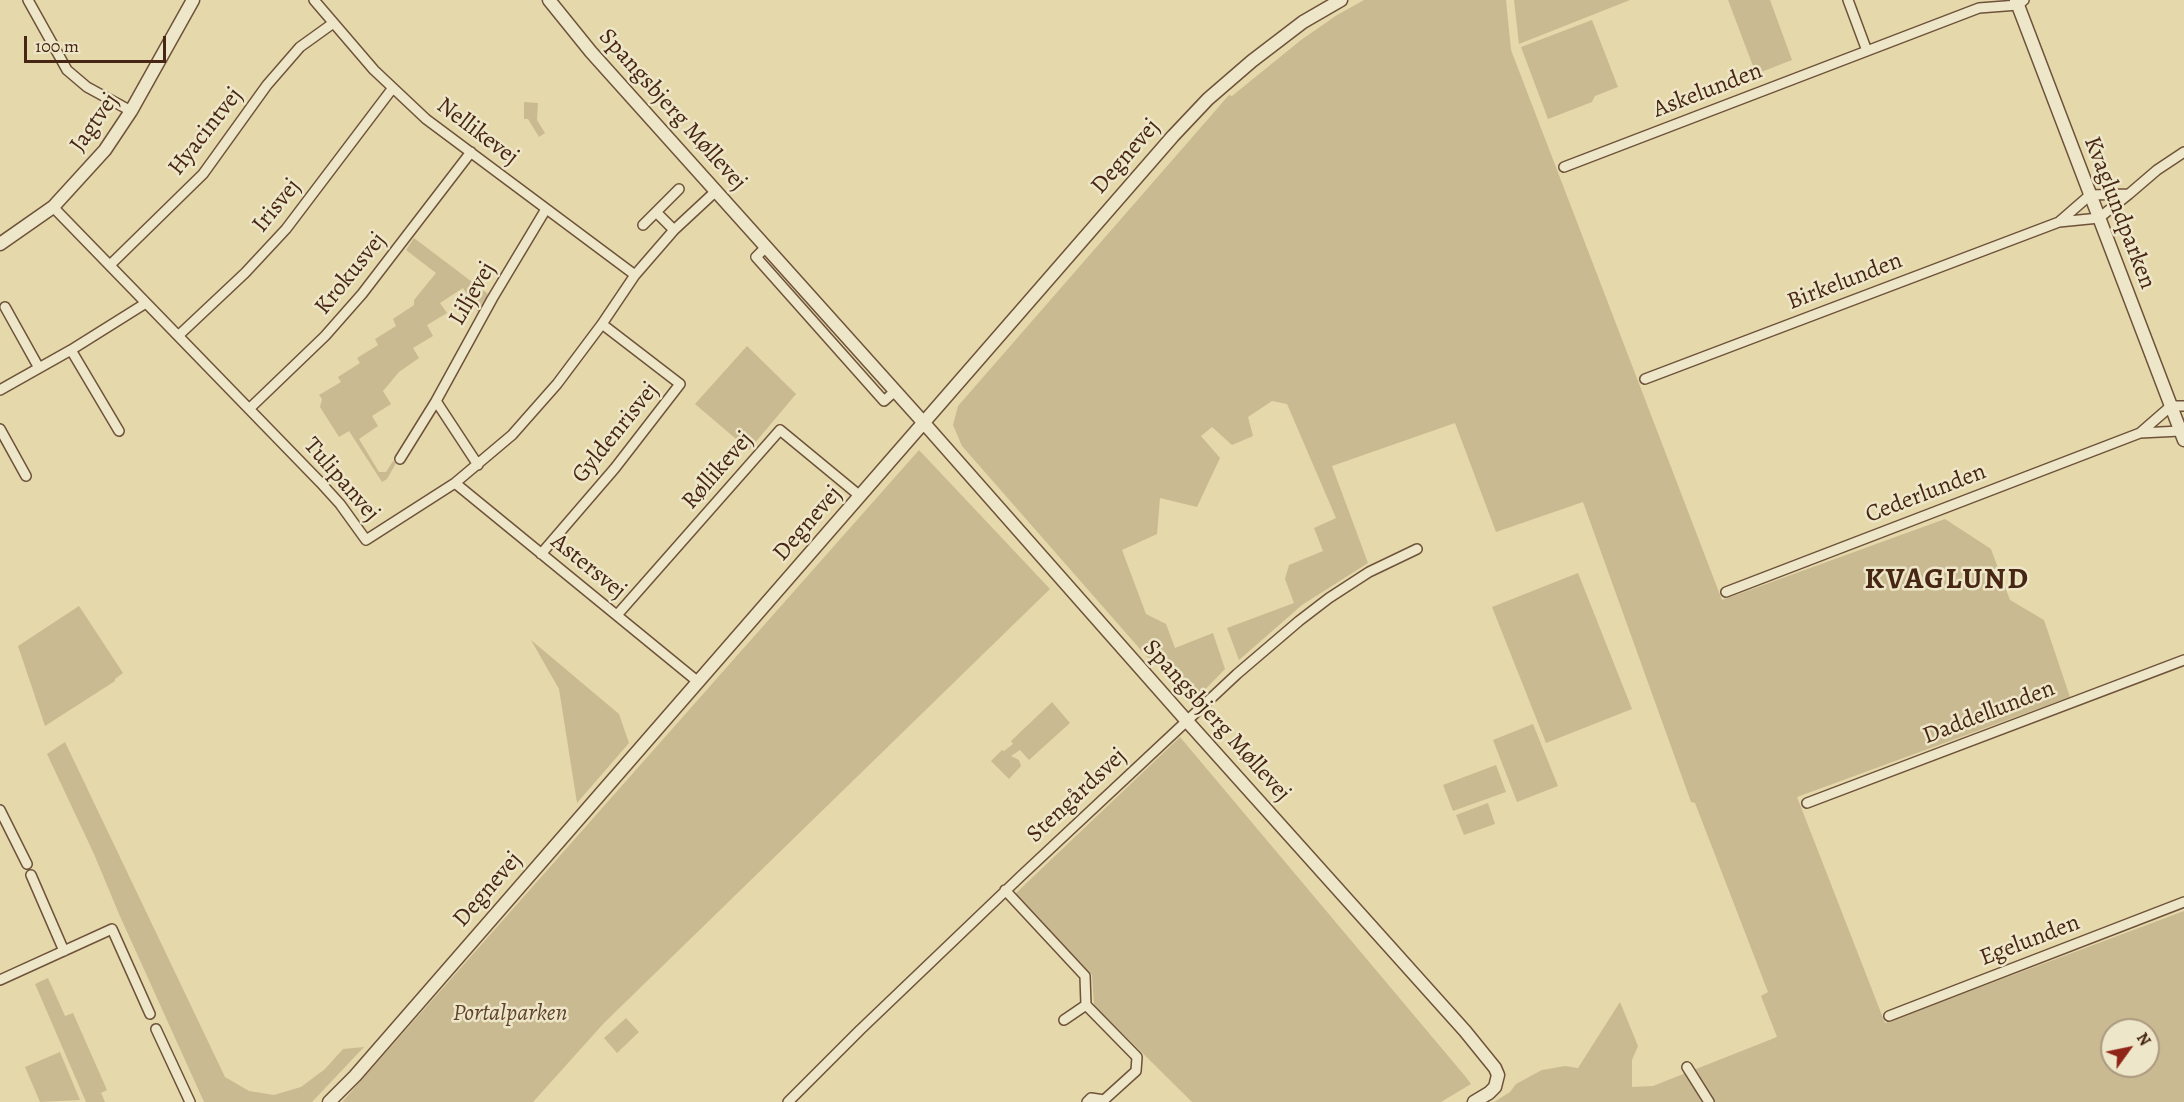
<!DOCTYPE html>
<html>
<head>
<meta charset="utf-8">
<style>
  body { margin:0 }
  #map { position:relative; width:2184px; height:1102px; overflow:hidden; background:#e5d8ab; font-family:Alegreya,serif }
  canvas { display:block }
  .north { position:absolute; left:2100px; top:1018px; width:60px; height:60px; box-sizing:border-box; background:#eee6c8; border:2px solid #ab9980; border-radius:50%; rotate:57deg; font-size:16px; font-weight:700; line-height:24px; text-align:center; color:#472614 }
  .north::after { content:''; display:block; margin:auto; width:21px; height:27px; background:#8f2418; clip-path:polygon(50% 0,100% 100%,50% 72%,0 100%) }
  .scale { position:absolute; left:24px; top:36px; width:142px; height:27px; box-sizing:border-box; border:3px solid #472614; border-top:0; padding-left:8px; font-size:18px; line-height:21px; white-space:nowrap; color:#472614; -webkit-text-stroke:4px #eee6c8; paint-order:stroke }
</style>
</head>
<body>
<div id="map">
<canvas width="2184" height="1102"></canvas>
<div class="north">N</div>
<div class="scale">100 m</div>
</div>
<script>
const ctx = document.querySelector('canvas').getContext('2d');
ctx.lineJoin = 'round';
function fill(path, color) { ctx.fillStyle = color; ctx.fill(path, 'evenodd'); }
const shape = rows => new Path2D(rows.map(r => 'M' + r).join(''));
function strokePath(path, color, width, dash) { ctx.strokeStyle = color; ctx.lineWidth = width; ctx.lineCap = dash ? 'butt' : 'round'; ctx.setLineDash(dash || []); ctx.stroke(path); }
function write(font, color, halo, rows, align = 'center') {
  ctx.font = font + ' Alegreya,serif'; ctx.lineWidth = 5; ctx.setLineDash([]); ctx.textBaseline = 'middle'; ctx.strokeStyle = halo; ctx.fillStyle = color; for (const [text, x, y, turn = 0] of rows) {
    ctx.save(); ctx.translate(x, y); ctx.rotate((+turn || 0) * Math.PI / 180); ctx.textAlign = isNaN(turn) ? turn : align; if (halo) ctx.strokeText(text, 0, 0); ctx.fillText(text, 0, 0); ctx.restore();
  }
}
fill(shape([
  [1364,0,1506,0,1511,50,1722,600,1945,519,1991,549,2010,600,2044,620,2070,697,1797,797,1885,1023,2184,911,2184,1102,1494,1102,1510,1092,1516,1084,1542,1070,1565,1066,1578,1068,1620,1002,1638,1046,1632,1060,1632,1087,1653,1086,1777,1037,1761,996,1768,992,1695,803,1691,802,1583,502,1496,532,1455,423,1332,466,1368,563,1302,605,1239,660,1227,628,1294,603,1285,579,1289,565,1323,551,1314,528,1336,518,1287,404,1272,401,1248,417,1253,436,1232,445,1212,427,1201,436,1220,458,1197,507,1160,498,1157,534,1122,550,1146,614,1166,624,1175,648,1213,633,1225,669,1194,701,1186,698,1181,683,1168,665,1147,657,962,446,953,425,958,406,1229,95,1232,96,1301,40,1337,15],
  [2112,1030,2148,1030,2148,1066,2112,1066],
  [1514,0,1630,0,1519,44],
  [1728,0,1770,0,1792,60,1756,74],
  [1592,20,1618,87,1595,96,1592,102,1548,119,1521,47],
  [524,102,538,103,537,120,545,133,539,137,528,119,524,119],
  [414,238,488,294,478,312,463,288,440,303,447,313,427,325,433,336,413,348,419,358,399,372,383,391,391,404,372,416,378,426,359,439,379,472,386,472,393,461,396,463,387,479,382,482,349,431,339,437,320,407,322,399,319,395,341,382,338,377,360,363,357,358,378,345,375,339,396,326,393,319,414,305,414,300,436,273,406,250],
  [747,346,796,394,749,450,695,404],
  [919,450,1050,589,604,1023,533,1102,342,1102],
  [1578,573,1632,709,1546,743,1492,607],
  [79,606,123,673,115,679,115,681,45,726,18,646],
  [531,640,619,714,629,743,577,803,559,689],
  [1052,702,1070,723,1029,760,1020,750,1011,756,1019,760,1021,766,1009,779,991,761,1002,750,1004,751,1013,744,1011,741],
  [1533,724,1558,786,1517,802,1493,740],
  [1180,737,1465,1076,1471,1084,1441,1102,1192,1102,1094,1005,1092,975,1015,894],
  [65,742,225,1077,249,1091,274,1095,301,1087,325,1069,343,1049,364,1047,312,1102,204,1102,119,914,94,854,47,754],
  [1496,765,1506,792,1453,811,1443,785],
  [1488,803,1495,824,1464,835,1456,815],
  [48,978,65,1016,73,1013,107,1090,101,1093,105,1102,86,1102,35,984],
  [626,1018,639,1032,617,1053,604,1038],
  [60,1052,80,1100,40,1102,25,1067]
]), '#caba91');
const minor = shape([
  [28,0,67,70,87,87,131,111],
  [314,0,374,70,426,119,635,275],
  [1848,0,1867,51],
  [1564,167,1979,8,2018,5,2024,0],
  [2129,194,2099,218,2059,222,2090,195,2129,194],
  [2129,194,2157,170,2184,152],
  [53,207,320,482,340,504,366,540,455,483,512,435,557,384,602,324,635,275,674,230,716,191],
  [656,212,674,230],
  [643,225,679,189],
  [766,247,756,257,884,401,895,391],
  [110,265,203,174,267,85,300,47,332,24],
  [5,307,39,368],
  [178,336,245,273,286,229,392,89],
  [71,350,119,431],
  [1645,379,2059,222],
  [0,390,71,350,146,303],
  [436,401,478,465],
  [2184,406,2171,406,2140,433,2180,431,2184,428],
  [249,409,325,336,362,294,471,152],
  [0,429,26,476],
  [400,459,436,401,492,299,546,209],
  [455,483,697,681],
  [541,554,615,468,680,384,602,324],
  [1726,592,2140,433],
  [617,615,780,430,860,496],
  [1807,803,2184,660],
  [0,810,27,864],
  [31,875,64,951],
  [1005,890,1085,976,1086,1005,1137,1057,1136,1071,1104,1100,1091,1098,1087,1102],
  [0,980,112,929,150,1014],
  [1889,1016,2184,902],
  [1064,1020,1086,1005],
  [156,1029,190,1102],
  [1687,1067,1709,1102],
  [788,1102,860,1030,1021,876,1237,674,1299,621,1329,598,1369,572,1417,549]
]);
const tertiary = shape([
  [549,0,591,52,923,422,1186,720,1465,1031,1495,1068,1498,1075,1495,1087,1489,1093,1474,1102],
  [2016,0,2184,440],
  [0,244,53,207,105,150,131,111,193,0],
  [329,1102,355,1076,1173,136,1208,99,1252,61,1303,22,1341,0]
]);
strokePath(minor, '#6e523a', 12);
strokePath(tertiary, '#6e523a', 15);
strokePath(minor, '#eee6c8', 9);
strokePath(tertiary, '#eee6c8', 12);
write('24px', '#472614', '#eee6c8', [
  ["Askelunden",1708,91,-21],
  ["Spangsbjerg Møllevej",672,110,48],
  ["Jagtvej",95,123,-55],
  ["Hyacintvej",206,132,-52],
  ["Nellikevej",477,132,37],
  ["Degnevej",1126,157,-49],
  ["Irisvej",277,206,-51],
  ["Kvaglundparken",2119,213,69],
  ["Krokusvej",351,274,-51],
  ["Birkelunden",1845,282,-21],
  ["Liljevej",473,294,-60],
  ["Gyldenrisvej",616,433,-51],
  ["Røllikevej",718,471,-49],
  ["Tulipanvej",341,480,49],
  ["Cederlunden",1926,494,-21],
  ["Degnevej",808,524,-49],
  ["Astersvej",588,567,39],
  ["Daddellunden",1989,713,-21],
  ["Spangsbjerg Møllevej",1216,721,48],
  ["Stengårdsvej",1077,796,-43],
  ["Degnevej",488,890,-49],
  ["Egelunden",2030,941,-21]
]);
write('italic 24px', '#61442d', '#eee6c8', [
  ["Portalparken",510,1014]
]);
ctx.letterSpacing = '1.5px';
write('bold 30px', '#472614', '#eee6c8', [
  ["KVAGLUND",1947,581]
]);
ctx.letterSpacing = '0px';
</script>
</body>
</html>
